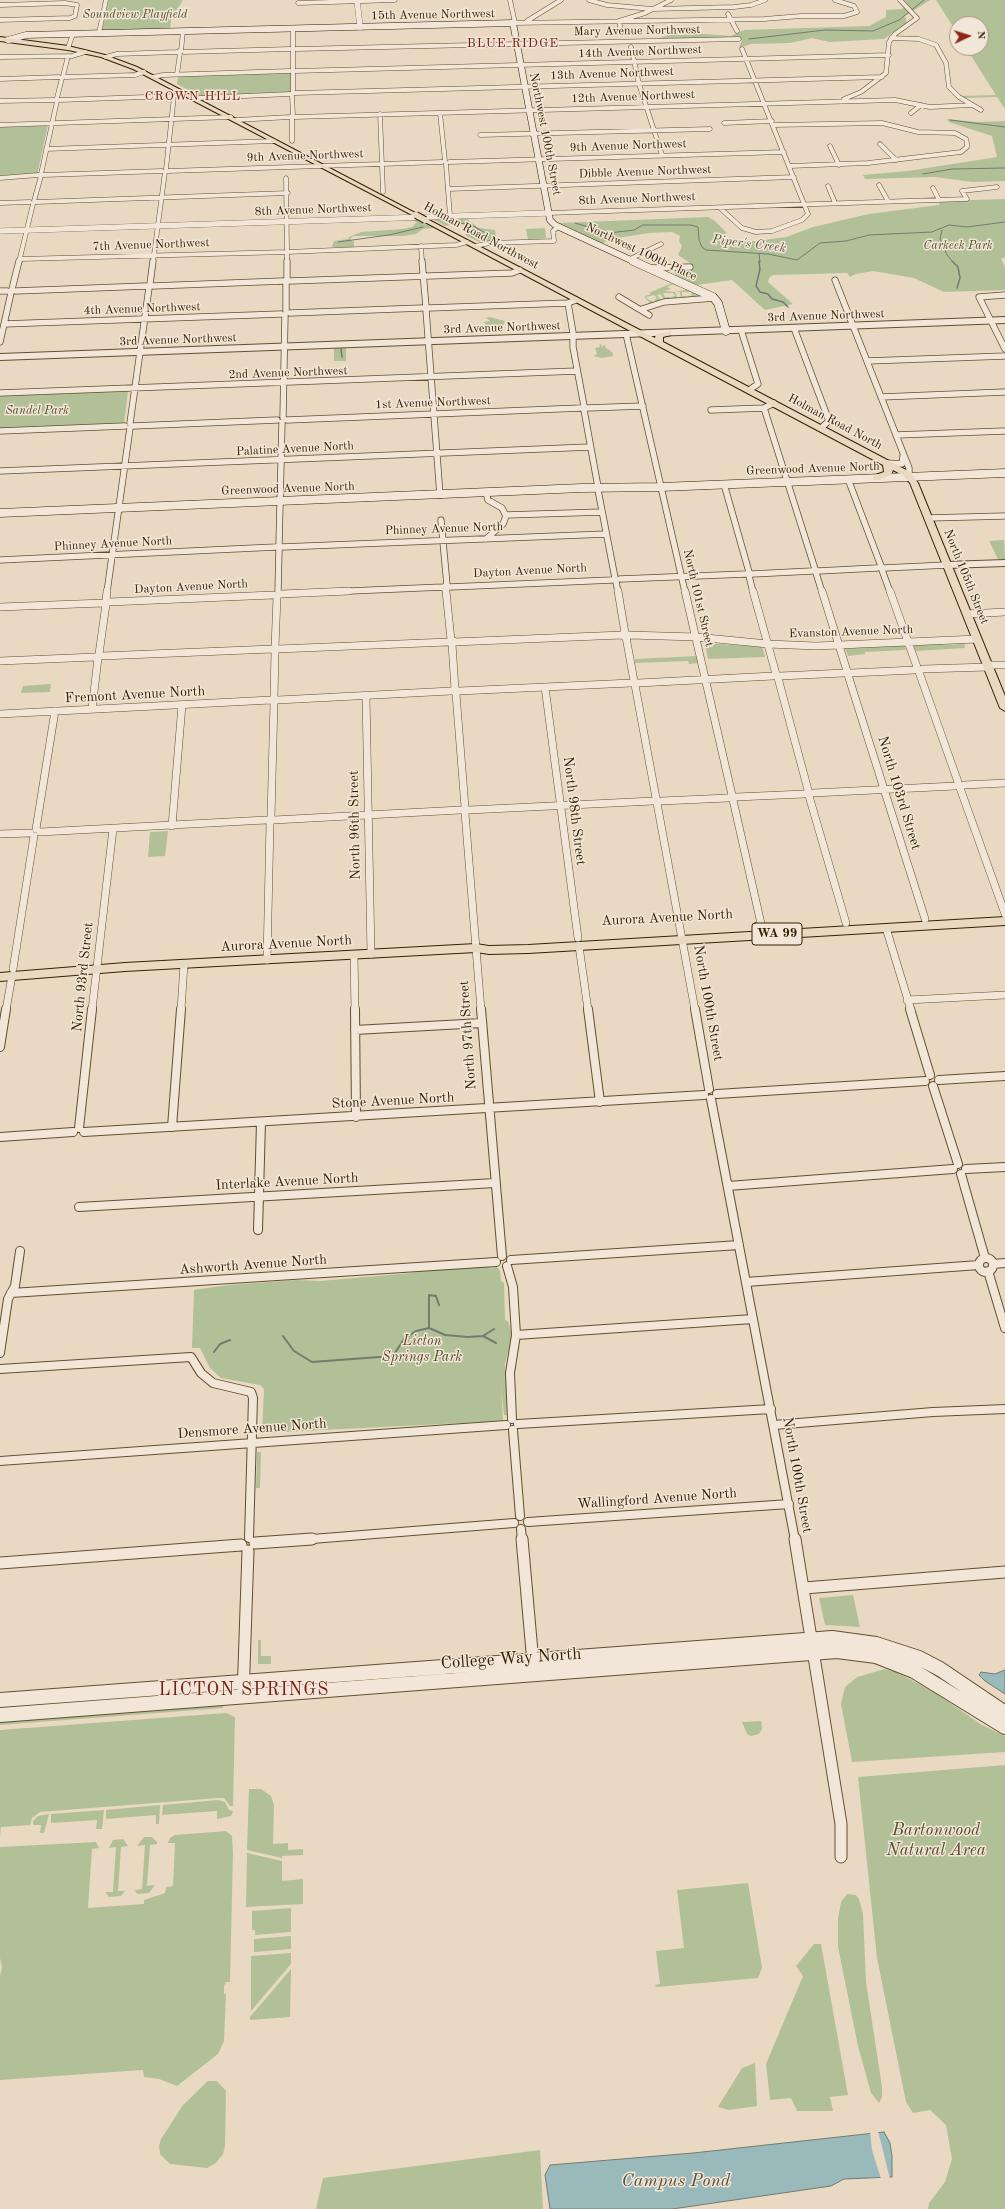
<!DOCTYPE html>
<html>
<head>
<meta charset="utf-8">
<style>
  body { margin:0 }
  #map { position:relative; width:1005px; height:2209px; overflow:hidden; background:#ead9c2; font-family:"Old Standard TT",serif }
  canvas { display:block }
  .north { position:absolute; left:949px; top:16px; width:40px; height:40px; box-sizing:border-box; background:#f1e6d7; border:1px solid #a69781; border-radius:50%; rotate:86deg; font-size:11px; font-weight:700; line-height:16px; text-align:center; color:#352100 }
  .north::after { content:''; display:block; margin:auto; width:14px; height:18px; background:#8f2418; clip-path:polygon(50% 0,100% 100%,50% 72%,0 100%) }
</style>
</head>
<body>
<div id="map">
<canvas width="1005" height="2209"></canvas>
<div class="north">N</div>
</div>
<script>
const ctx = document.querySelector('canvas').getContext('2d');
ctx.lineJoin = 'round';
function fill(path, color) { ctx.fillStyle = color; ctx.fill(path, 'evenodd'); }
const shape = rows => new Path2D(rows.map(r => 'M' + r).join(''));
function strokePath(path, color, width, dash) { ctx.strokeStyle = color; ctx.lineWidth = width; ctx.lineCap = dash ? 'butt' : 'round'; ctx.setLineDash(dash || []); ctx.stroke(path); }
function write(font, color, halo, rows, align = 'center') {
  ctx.font = font + ' "Old Standard TT",serif'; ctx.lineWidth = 3; ctx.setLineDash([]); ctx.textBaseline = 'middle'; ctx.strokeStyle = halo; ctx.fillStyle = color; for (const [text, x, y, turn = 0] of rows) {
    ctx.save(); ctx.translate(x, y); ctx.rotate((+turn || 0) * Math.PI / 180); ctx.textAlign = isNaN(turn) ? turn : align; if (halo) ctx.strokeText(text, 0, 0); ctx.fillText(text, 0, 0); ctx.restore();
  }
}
fill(shape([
  [109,0,183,0,177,10,172,13,170,30,102,32],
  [903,0,930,0,905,16,907,23,884,39,830,42,812,38,790,43,751,44,739,48,742,40,711,38,654,40,668,35,704,34,731,36,744,30,869,26,886,17,886,10,902,9,907,3],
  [936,0,1005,0,1005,109,997,97,962,98,959,96,996,95,966,48,981,48,981,24,957,24,957,33],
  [291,73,291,93,199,96,177,84,178,76],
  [947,119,977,122,1005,121,1005,181,972,182,935,177,865,179,863,175,908,171,997,157,992,136,949,122],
  [48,125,37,175,0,176,0,126],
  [1005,199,1005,257,1001,259,1005,267,1005,290,944,292,914,278,873,271,856,274,850,277,847,273,773,275,769,278,768,282,793,304,765,310,732,280,697,285,676,276,674,270,692,269,690,263,678,255,682,246,679,241,680,236,672,232,649,233,617,238,602,243,560,223,708,217,715,221,727,233,721,235,722,238,727,241,757,241,786,237,813,227,869,214,939,205,940,201],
  [468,218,469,221,479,228,495,230,497,241,477,241,465,235,468,232,469,228,465,225,459,223,446,226,432,219],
  [411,220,417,220,434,228,423,229,416,234,403,236,353,236,350,239,354,242,354,247,332,247,334,241,348,239,349,237,361,232,403,229,412,227,417,222],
  [545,228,546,238,528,240,526,229],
  [674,282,683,286,681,287,673,284,667,287,671,289,664,291,675,292,690,289,703,296,689,298,688,296,692,296,691,292,682,292,682,296,686,296,688,298,681,299,680,292,675,292,678,299,672,299,671,297,675,296,673,293,663,293,665,297,670,297,671,299,664,300,661,294,657,295,661,300,656,301,654,300,657,298,654,295,646,297,649,300,655,302,650,303,645,298,645,296,651,294,649,293],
  [489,317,505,321,502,327,495,328,498,331,493,331,486,326,484,322,490,321,486,318],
  [601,344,602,347,606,344,605,347,613,353,613,356,602,358,593,356,597,354,595,348,600,347,599,345],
  [334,348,346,348,346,361,334,361],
  [128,391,124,424,0,429,0,395],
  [1004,540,1005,559,998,559,989,541],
  [942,642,943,645,964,644,965,648,915,651,912,646],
  [705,643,762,647,765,657,708,659],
  [904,644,906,650,865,652,865,654,848,656,845,648],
  [697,656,698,663,689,664,688,661,635,663,635,659],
  [51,684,50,692,21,693,23,686],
  [168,831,165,856,148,857,150,832],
  [489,1264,490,1268,497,1267,500,1271,501,1281,504,1283,505,1320,508,1321,511,1331,511,1340,505,1364,507,1415,504,1415,501,1387,503,1421,262,1433,264,1389,260,1385,221,1378,210,1368,200,1348,192,1348,194,1290,228,1285,297,1280,320,1281,411,1273,441,1267,445,1270,451,1266],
  [257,1452,261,1452,260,1488,256,1488],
  [853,1595,860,1627,825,1625,819,1598],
  [258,1640,261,1640,261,1656,271,1656,271,1664,258,1664],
  [885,1669,896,1672,934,1692,982,1725,1005,1736,1005,1752,852,1762,841,1704,845,1687,857,1677],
  [223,1704,223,1708,0,1725,0,1721],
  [226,1713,235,1717,233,1806,230,1806,224,1798,218,1798,40,1812,32,1818,30,1825,1,1827,0,1836,0,1730],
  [761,1721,762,1729,759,1734,751,1736,747,1734,742,1722],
  [1005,1765,1005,2209,928,2209,929,2203,945,2182,952,2159,946,2125,930,2110,913,2113,906,2102,877,1958,858,1777],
  [249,1789,261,1789,271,1796,274,1805,273,1844,288,1843,288,1850,303,1849,303,1855,282,1856,282,1858,247,1850],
  [218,1800,225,1802,229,1810,233,1811,231,1816,217,1819,217,1811,162,1815,163,1805],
  [160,1805,159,1824,156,1824,156,1815,106,1819,106,1810],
  [104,1810,102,1829,96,1829,97,1820,51,1823,51,1814],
  [49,1814,44,1833,40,1833,41,1825,33,1825,33,1821,38,1816],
  [226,1831,232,1836,233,1853,230,1982,226,1982,224,1986,224,1994,226,1994,224,2041,218,2054,177,2086,159,2079,144,2077,143,2070,0,2080,0,1976,2,1968,0,1958,0,1847,96,1842,99,1848,92,1849,88,1908,144,1904,144,1900,165,1893,166,1887,173,1886,175,1843,168,1843,170,1838,175,1835],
  [144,1837,152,1837,157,1842,157,1844,150,1845,147,1886,155,1885,149,1893,137,1894,135,1890,142,1889,145,1845,137,1846],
  [123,1839,128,1846,121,1847,118,1891,125,1891,121,1896,109,1897,105,1892,113,1892,116,1847,109,1848,113,1840],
  [247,1853,282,1861,282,1881,303,1879,303,1904,246,1907],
  [748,1883,762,1968,758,1978,656,1987,655,1985,660,1984,656,1951,684,1948,677,1890],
  [847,1894,856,1895,859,1899,863,1914,866,1982,882,2087,882,2097,879,2103,871,2093,858,2046,838,1947,838,1918,841,1902],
  [291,1908,291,1932,255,1935,255,1930,252,1930,252,1911],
  [291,1936,291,1949,254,1952,254,1939],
  [814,1944,821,1944,848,2095,830,2097,833,2111,797,2111,791,2098,770,2100,766,2064,803,1976,796,1966],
  [291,1953,291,1964,251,2011,251,1956],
  [291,1969,290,2017,250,2020,250,2017],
  [755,2063,757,2106,729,2110,718,2107,742,2068],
  [208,2081,217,2081,226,2091,225,2146,223,2154,216,2163,207,2168,170,2164,160,2154,159,2146,161,2139,183,2105],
  [540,2150,543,2209,316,2209,323,2178]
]), '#b2c097');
const water = shape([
  [1005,1670,1005,1694,985,1681,979,1675,981,1672,995,1674,1005,1670],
  [884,2132,890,2143,892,2156,892,2177,844,2179,831,2186,672,2209,550,2209,545,2175,550,2165,693,2153,884,2132]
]);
fill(water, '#9ab9bb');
strokePath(water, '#727c70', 1);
fill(shape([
  [878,2131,890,2179,881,2179,872,2150,870,2132]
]), '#ead9c2');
strokePath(shape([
  [749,39,825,30,873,31,899,20,924,0],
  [950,120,1005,127],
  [923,174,952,169,1005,168],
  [450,223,470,224,487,234],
  [575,223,609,233,634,230,643,225,691,225,698,227,699,240,702,247,706,250,768,254,797,260,820,243,846,241,869,235,932,232,949,225,967,227,1005,222],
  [942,230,940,239,947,255,953,262],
  [338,242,389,235,423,227],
  [759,254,760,262]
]), '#727c70', 1);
strokePath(shape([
  [759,261,760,269,756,286,760,292,768,294,772,299,783,302,788,307],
  [952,261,958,267,960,278,957,288],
  [341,349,342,357]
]), '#727c70', 1.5);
strokePath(shape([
  [429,1328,445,1335,468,1337,483,1336,494,1329],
  [283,1336,294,1351,312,1362,393,1356,404,1339,416,1331,429,1328,429,1295,436,1296,439,1305],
  [483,1336,496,1343],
  [214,1352,220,1344,230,1340]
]), '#727c70', 2);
const minorFar4 = shape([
  [510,0,515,23],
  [589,0,607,5,652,9,734,7,751,5,765,0],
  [298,3,395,0],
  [0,5,65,3,77,5,75,16,70,18,0,20],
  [728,14,737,31],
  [527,21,561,0],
  [513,23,764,19,801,16,844,16,857,12,854,6,835,0],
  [293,29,293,48],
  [621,31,619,21,645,13,671,0],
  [99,33,106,0],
  [891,38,919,39,936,45,946,63,949,87,959,97,981,110],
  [631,47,639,84,662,155],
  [68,48,73,34],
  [296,49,739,39],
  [293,50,293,70],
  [181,51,183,31],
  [184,52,290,49],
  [0,57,72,56,85,52],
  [106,57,117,54,177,52],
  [295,71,889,55],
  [293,72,293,93],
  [177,74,180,53,177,52,179,51],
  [63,76,68,56],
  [65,77,135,75,144,72],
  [153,77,163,75,290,71],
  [0,79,59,77],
  [295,93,882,77],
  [292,95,293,116],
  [57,98,62,78],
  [199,98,290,94],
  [844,99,861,92,886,73,889,42,895,34,917,18,900,0],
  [60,100,174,96,182,94],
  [0,101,54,100],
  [440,113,445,161],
  [911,113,921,105],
  [380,114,383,192],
  [295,117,895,100,930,107,971,105],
  [236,120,290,117],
  [724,123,772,121],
  [0,125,231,117],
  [774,125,882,123,918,132,955,133,966,139,967,143,967,147,961,152,868,163,790,166],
  [480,135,710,129],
  [292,141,292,118,290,117,293,116],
  [880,144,896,160],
  [830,146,839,165],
  [46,149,274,141],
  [449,162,784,152],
  [446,164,450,216],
  [166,169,174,96],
  [168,171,442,162],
  [41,174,57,101],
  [44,175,162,171],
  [0,178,38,175],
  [286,178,287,249],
  [879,185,888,201],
  [828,186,835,203],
  [933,188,939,200],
  [448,189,794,177],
  [34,201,41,176,38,175,42,174],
  [36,202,288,193],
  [0,203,30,202],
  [720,208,742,228,756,232,772,231,802,220,808,214,742,49],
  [548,213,967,199,962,191,997,187],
  [421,246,422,262],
  [475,246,490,243,554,241,553,231,559,226],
  [287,252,287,262],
  [20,259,287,252,456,245,467,242],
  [630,259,661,244],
  [19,262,33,204],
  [153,262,165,172]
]);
const minorFar3 = shape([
  [287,261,287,279],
  [422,261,426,307],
  [651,268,690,267],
  [835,280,909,468,909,477],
  [290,281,512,273,520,270],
  [286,283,286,311],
  [150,284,153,261],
  [153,286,283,281],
  [12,289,19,261],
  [0,291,7,291],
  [16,291,146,286],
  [1005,295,979,297,1005,349],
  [619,297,649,315],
  [568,303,573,333,573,347,584,406],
  [429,308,568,303,576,300],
  [642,309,664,302,714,298],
  [426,310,440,495],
  [290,313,422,308],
  [4,324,281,314],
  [794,328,829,421,821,428],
  [741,330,758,384,749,390],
  [626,334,685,592],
  [0,342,11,293],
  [867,361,1005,356],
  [0,393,577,371],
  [881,397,1005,392],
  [774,403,764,408,815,569],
  [587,408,643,406],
  [584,410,598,487],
  [711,410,764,408],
  [283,417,285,315],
  [287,420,581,408],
  [130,423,149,288],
  [133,426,277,420],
  [0,431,125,426],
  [896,435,1005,431],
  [887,463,902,464,903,456],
  [0,471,590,447],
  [848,479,881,566],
  [724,484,749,572],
  [598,490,615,578],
  [486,493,488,500,502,508,506,516,503,524,486,539],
  [506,515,602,512],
  [928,518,1005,516],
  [441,520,447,585],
  [279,545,282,422],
  [282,547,606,534],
  [0,560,276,547],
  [884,568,947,565],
  [882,570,890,592],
  [818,571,877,568],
  [816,573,822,592],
  [752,574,812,571],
  [749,576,753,592],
  [620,579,746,574],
  [616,582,618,592],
  [446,585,443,588,446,589,446,592],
  [450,587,612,580],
  [107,592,130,428],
  [278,592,279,549],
  [326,592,443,587]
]);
const minorFar2 = shape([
  [446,591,451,640],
  [618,591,625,633],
  [685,591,732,795],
  [753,591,776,674],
  [822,591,847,671],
  [890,591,917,667],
  [281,594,349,591],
  [106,601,107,591],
  [109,602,273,595],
  [0,607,103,603],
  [967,614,1005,612],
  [624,633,622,635,626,637,634,681],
  [629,635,696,637,768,644,816,646,977,639],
  [451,640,454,641,452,644,455,689],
  [454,642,622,635],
  [275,647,277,597],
  [278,649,448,642],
  [99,654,106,604],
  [102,656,272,649],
  [0,661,95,657],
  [988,665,1005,665],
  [923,669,988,667],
  [919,672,958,782],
  [851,673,914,670],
  [848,675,925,919],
  [780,676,844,673],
  [778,678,808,790],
  [638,683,773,676],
  [635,685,656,798],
  [545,687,578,938],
  [459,691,631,683],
  [456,694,465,807],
  [366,696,371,954],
  [274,697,275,651],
  [278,700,451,691],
  [92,709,98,658],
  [0,714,271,700],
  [964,785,1005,783],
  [960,788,1005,914],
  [813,793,955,786],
  [809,796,846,923],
  [736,797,804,794],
  [733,800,762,928],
  [661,801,728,798],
  [657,803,695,1010],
  [469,810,653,801],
  [465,813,481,1010],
  [271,817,274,702],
  [274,820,460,810],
  [172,826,182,705],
  [36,829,55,711],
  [40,832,266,820],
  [0,834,30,833],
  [886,928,911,1010],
  [579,946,588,1010],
  [354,955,355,1010],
  [267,960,270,823],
  [13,969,34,836],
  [907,1000,1005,995],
  [6,1010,12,976],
  [92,1010,113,829],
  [181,1010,184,964]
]);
const minorFar1 = shape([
  [355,1009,356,1117],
  [481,1009,502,1256],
  [588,1009,600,1102],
  [695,1009,709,1089],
  [910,1009,930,1075],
  [355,1030,482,1023],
  [0,1047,6,1009],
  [939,1080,1005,1076],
  [933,1086,958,1164],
  [717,1094,925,1081],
  [711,1099,795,1540],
  [172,1127,181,1009],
  [79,1128,92,1009],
  [84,1132,704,1095],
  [0,1137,73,1132],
  [966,1169,1005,1167],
  [961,1174,985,1258],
  [728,1186,953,1169],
  [79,1207,495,1183],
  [258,1230,261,1122],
  '979 1265a7 7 0 1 1 14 0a7 7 0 1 1-14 0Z',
  [511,1260,739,1245],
  [993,1264,1005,1263],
  [507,1266,513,1287,516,1335,510,1373,512,1419],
  [988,1271,1005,1328],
  [746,1282,979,1265],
  [11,1293,496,1262],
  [516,1335,753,1319],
  [0,1353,8,1299,15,1286,20,1251],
  [0,1369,191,1357,201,1373,213,1383,251,1392,253,1398,249,1538],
  [518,1424,771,1409],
  [774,1425,933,1412,1005,1409],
  [513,1430,520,1516],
  [0,1461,506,1425],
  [528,1522,789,1504],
  [521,1529,522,1540],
  [299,1540,514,1523]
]);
const minor = shape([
  [522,1539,533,1663],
  [795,1539,841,1824,841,1857],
  [255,1543,312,1539],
  [0,1563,241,1545],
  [804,1588,1005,1572],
  [243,1697,248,1551]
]);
const tertiaryFar2 = shape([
  [357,0,360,27],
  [0,231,548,213]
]);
const tertiaryFar1 = shape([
  [0,357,1005,320],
  [947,565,1005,563]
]);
const tertiary = shape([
  [0,1700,832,1638,876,1644,919,1658,940,1669,1005,1713],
  [0,1715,837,1651,876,1656,914,1671,1005,1727]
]);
const secondaryFar1 = shape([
  [8,40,26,35,513,23,550,220,555,225,635,262]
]);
const secondary = shape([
  [633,261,713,297,718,303,726,331],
  [0,513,582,488,661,487,1005,473]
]);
const primary = shape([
  [0,37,68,46,105,55,137,67,419,215,414,216,133,69,101,57,68,50,0,41,0,37],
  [423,219,427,219,655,338,656,334,671,331,671,335,663,337,663,342,910,472,918,483,1005,696,1005,711,1000,708,910,483,904,476,893,470,891,475,879,480,873,480,873,476,884,472,883,465,423,221,423,219]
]);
const trunk = shape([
  [1005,917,1005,925,528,953,489,954,476,952,125,971,0,981,0,973,125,963,476,944,489,946,528,945,1005,917]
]);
strokePath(minorFar4, '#624f30', 5);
strokePath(minorFar3, '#624f30', 7);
strokePath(minorFar2, '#624f30', 8);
strokePath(minorFar1, '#624f30', 10);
strokePath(minor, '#624f30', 13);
strokePath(tertiaryFar2, '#624f30', 6);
strokePath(tertiaryFar1, '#624f30', 8);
strokePath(tertiary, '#624f30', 16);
strokePath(secondaryFar1, '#352100', 7);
strokePath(secondary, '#352100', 9);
strokePath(primary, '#352100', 2);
strokePath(trunk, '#352100', 2);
strokePath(minorFar4, '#f1e6d7', 4);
strokePath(minorFar3, '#f1e6d7', 5.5);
strokePath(minorFar2, '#f1e6d7', 7);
strokePath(minorFar1, '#f1e6d7', 8);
strokePath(minor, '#f1e6d7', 11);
strokePath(tertiaryFar2, '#f1e6d7', 5.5);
strokePath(tertiaryFar1, '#f1e6d7', 6);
strokePath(tertiary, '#f1e6d7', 14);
strokePath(secondaryFar1, '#f1e6d7', 6);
strokePath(secondary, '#f1e6d7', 8);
fill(primary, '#ead9c2');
fill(trunk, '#ead9c2');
const primaryBridge = shape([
  [416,215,425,220]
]);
strokePath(primaryBridge, '#352100', 8, []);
strokePath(primaryBridge, '#ead9c2', 6);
write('italic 12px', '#544926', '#f1e6d7', [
  ["Soundview Playfield",135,15],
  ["Carkeek Park",958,246],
  ["Sandel Park",37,411]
]);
write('12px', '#352100', '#f1e6d7', [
  ["15th Avenue Northwest",433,15,-1],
  ["Mary Avenue Northwest",637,31,-1],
  ["14th Avenue Northwest",640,52,-2],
  ["13th Avenue Northwest",612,74,-2],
  ["12th Avenue Northwest",633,97,-2],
  ["Northwest 100th Street",545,134,79],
  ["9th Avenue Northwest",628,146,-2],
  ["9th Avenue Northwest",305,156,-2],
  ["Dibble Avenue Northwest",645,172,-2],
  ["8th Avenue Northwest",637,199,-2],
  ["8th Avenue Northwest",313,210,-2],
  ["Holman Road Northwest",481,236,28],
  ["7th Avenue Northwest",151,245,-2],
  ["Northwest 100th Place",641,252,25],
  ["4th Avenue Northwest",142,309,-2],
  ["3rd Avenue Northwest",826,316,-2],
  ["3rd Avenue Northwest",502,328,-2],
  ["3rd Avenue Northwest",178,340,-2],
  ["2nd Avenue Northwest",288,373,-2],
  ["1st Avenue Northwest",433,403,-2],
  ["Holman Road North",835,422,28],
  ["Palatine Avenue North",295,449,-3],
  ["Greenwood Avenue North",813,469,-2],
  ["Greenwood Avenue North",288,489,-2],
  ["Phinney Avenue North",444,529,-2],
  ["Phinney Avenue North",113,544,-3],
  ["Dayton Avenue North",530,571,-3],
  ["North 105th Street",966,577,68],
  ["Dayton Avenue North",191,587,-3],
  ["North 101st Street",698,598,77],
  ["Evanston Avenue North",851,632,-2]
]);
ctx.letterSpacing = '1px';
write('13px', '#7a1f14', '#f1e6d7', [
  ["BLUE RIDGE",513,44],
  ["CROWN HILL",193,97]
]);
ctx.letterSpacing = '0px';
write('italic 13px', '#534f38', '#f1e6d7', [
  ["Piper's Creek",749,244,7]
]);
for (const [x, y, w] of [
  [777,934,50]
]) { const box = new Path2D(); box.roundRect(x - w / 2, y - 11, w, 22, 3); ctx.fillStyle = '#f1e6d7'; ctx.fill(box); strokePath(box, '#352100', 1); }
write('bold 13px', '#352100', null, [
  ["WA 99",777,934]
]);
write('14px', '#352100', '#f1e6d7', [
  ["Fremont Avenue North",135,695,-3],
  ["North 103rd Street",899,793,73],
  ["North 98th Street",574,811,83],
  ["North 96th Street",355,825,-91],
  ["Aurora Avenue North",667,918,-3],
  ["Aurora Avenue North",286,944,-3],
  ["North 93rd Street",83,977,-84],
  ["North 100th Street",708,1003,80],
  ["North 97th Street",468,1035,-94],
  ["Stone Avenue North",393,1101,-3],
  ["Interlake Avenue North",287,1182,-3],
  ["Ashworth Avenue North",253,1265,-4],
  ["Densmore Avenue North",252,1429,-4],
  ["North 100th Street",797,1475,80],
  ["Wallingford Avenue North",657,1499,-4]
]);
write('italic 14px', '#544926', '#f1e6d7', [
  ["Licton",422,1341],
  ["Springs Park",422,1357]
]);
write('17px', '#352100', '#f1e6d7', [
  ["College Way North",511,1659,-4]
]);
write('italic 17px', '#544926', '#f1e6d7', [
  ["Bartonwood",936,1831],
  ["Natural Area",936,1851]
]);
ctx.letterSpacing = '1px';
write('18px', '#7a1f14', '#f1e6d7', [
  ["LICTON SPRINGS",244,1690]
]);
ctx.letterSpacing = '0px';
write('italic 18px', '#534f38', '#f1e6d7', [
  ["Campus Pond",676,2181]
]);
</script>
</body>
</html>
